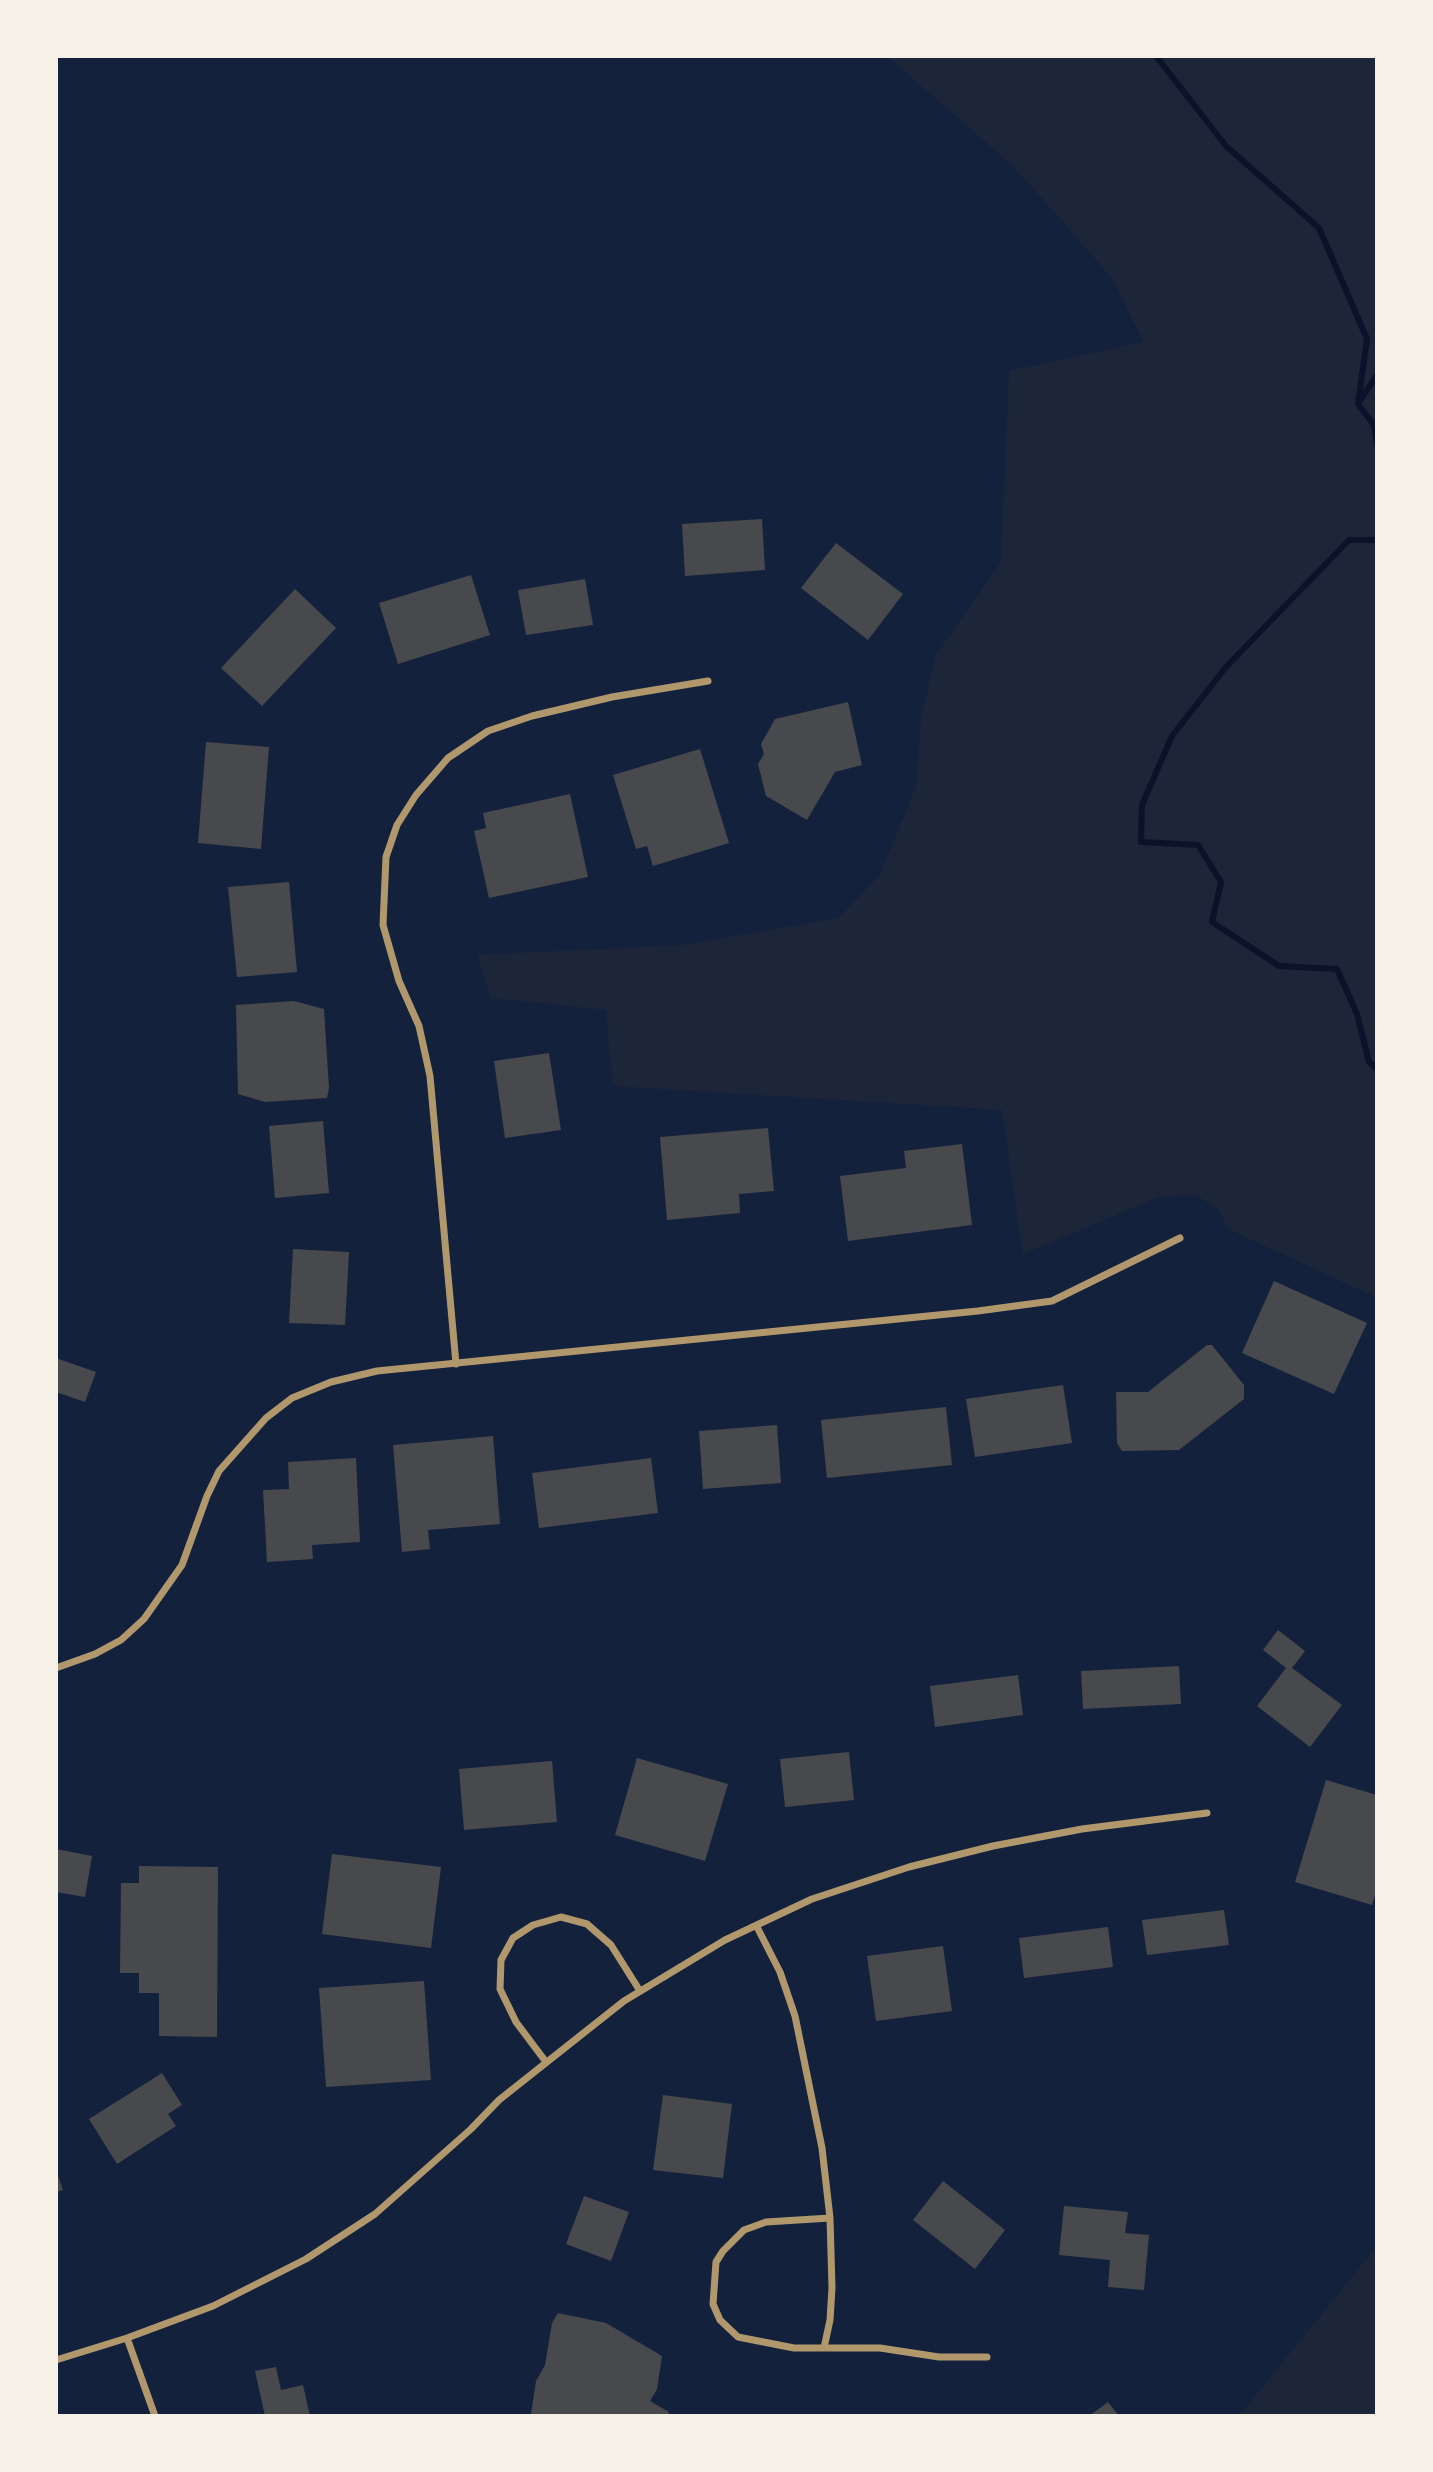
<!DOCTYPE html>
<html>
<head>
<meta charset="utf-8">
<style>
  body { margin:0 }
  #map { position:relative; width:1433px; height:2472px; overflow:hidden; background:#14213d; font-family:Karla,sans-serif }
  canvas { display:block }
  .frame { position:absolute; inset:0; border:58px solid #f6f1e7; pointer-events:none }
</style>
</head>
<body>
<div id="map">
<canvas width="1433" height="2472"></canvas>
<div class="frame"></div>
</div>
<script>
const ctx = document.querySelector('canvas').getContext('2d');
ctx.lineJoin = 'round';
function fill(path, color) { ctx.fillStyle = color; ctx.fill(path, 'evenodd'); }
const shape = rows => new Path2D(rows.map(r => 'M' + r).join(''));
function strokePath(path, color, width, dash) { ctx.strokeStyle = color; ctx.lineWidth = width; ctx.lineCap = dash ? 'butt' : 'round'; ctx.setLineDash(dash || []); ctx.stroke(path); }
fill(shape([
  [887,56,1377,56,1377,1298,1228,1229,1219,1210,1196,1195,1159,1197,1023,1254,1002,1110,613,1086,606,1010,491,998,477,955,682,945,838,918,880,875,917,784,921,718,936,655,1001,562,1009,371,1143,342,1113,279,1014,167],
  [1377,2246,1377,2416,1239,2416]
]), '#1d2539');
strokePath(shape([
  [1156,56,1226,146,1319,228,1367,339,1358,404,1374,425,1377,445],
  [1359,402,1377,375],
  [1377,540,1349,540,1226,667,1172,736,1142,805,1141,842,1198,845,1221,882,1212,922,1279,966,1337,969,1357,1014,1369,1062,1377,1069]
]), '#0b132b', 6);
fill(shape([
  [762,519,765,570,685,576,682,524],
  [836,543,903,594,868,640,801,588],
  [471,575,490,635,398,664,379,603],
  [585,579,593,625,526,635,518,590],
  [295,589,336,628,262,706,221,668],
  [848,702,862,765,835,772,807,820,766,796,758,764,764,754,761,744,775,719],
  [206,742,269,747,261,849,198,843],
  [700,749,729,843,653,866,647,846,636,849,613,775],
  [570,794,588,877,489,898,474,831,486,828,483,813],
  [289,882,297,972,237,977,228,887],
  [294,1001,324,1009,329,1088,327,1098,265,1102,238,1094,236,1005],
  [549,1053,561,1130,505,1138,494,1061],
  [323,1121,329,1193,275,1198,269,1126],
  [768,1128,774,1191,739,1194,740,1213,667,1220,660,1137],
  [962,1144,972,1225,848,1241,840,1176,906,1168,904,1151],
  [293,1249,349,1252,345,1325,289,1323],
  [1274,1281,1367,1323,1334,1394,1242,1353],
  [1207,1345,1212,1345,1244,1385,1244,1399,1179,1450,1122,1451,1117,1443,1116,1392,1148,1392],
  [56,1358,96,1372,85,1402,56,1392],
  [1063,1385,1072,1443,975,1457,966,1399],
  [946,1407,952,1465,827,1478,821,1420],
  [777,1425,781,1483,703,1489,699,1431],
  [493,1436,500,1524,428,1530,430,1549,402,1552,393,1445],
  [356,1458,360,1542,312,1545,313,1559,267,1562,263,1490,289,1489,288,1462],
  [651,1458,658,1513,539,1528,532,1473],
  [1278,1630,1305,1651,1292,1668,1342,1705,1310,1747,1257,1706,1286,1668,1263,1650],
  [1179,1666,1181,1704,1083,1709,1081,1671],
  [1018,1675,1023,1715,935,1727,930,1686],
  [849,1752,854,1800,785,1807,780,1759],
  [637,1758,728,1784,705,1861,615,1835],
  [552,1761,557,1822,464,1830,459,1769],
  [1326,1780,1377,1795,1377,1889,1372,1905,1295,1882],
  [56,1849,92,1856,85,1897,56,1892],
  [332,1854,441,1867,431,1948,322,1934],
  [139,1866,218,1867,217,2037,159,2036,159,1993,139,1993,139,1973,120,1973,121,1883,139,1883],
  [1224,1910,1229,1945,1147,1955,1142,1920],
  [1108,1927,1113,1967,1024,1978,1019,1938],
  [943,1946,952,2011,876,2021,867,1956],
  [424,1981,431,2080,326,2087,319,1988],
  [162,2073,182,2105,168,2114,176,2126,117,2164,89,2119],
  [663,2095,732,2104,723,2178,653,2170],
  [56,2170,63,2190,56,2192],
  [943,2181,1005,2230,975,2269,913,2220],
  [584,2196,629,2212,611,2261,566,2244],
  [1064,2206,1128,2212,1125,2233,1149,2235,1144,2290,1108,2287,1110,2260,1059,2255],
  [558,2313,606,2323,662,2356,657,2389,650,2401,669,2412,668,2416,531,2414,536,2381,545,2365,552,2323],
  [276,2367,281,2390,303,2385,310,2416,265,2416,255,2371],
  [1108,2402,1119,2416,1089,2416]
]), '#48494c');
strokePath(shape([
  [456,1364,430,1076,419,1026,399,981,383,925,386,857,397,825,416,795,448,758,488,731,532,716,612,697,708,681],
  [56,1668,95,1654,121,1640,144,1619,182,1565,207,1496,219,1471,266,1418,292,1398,331,1382,377,1371,978,1311,1052,1301,1180,1238],
  [757,1927,780,1972,795,2016,822,2148,830,2218,832,2288,830,2320,824,2348],
  [546,2062,516,2022,500,1989,501,1960,513,1938,533,1925,561,1917,587,1924,611,1945,640,1991],
  [830,2218,766,2222,744,2230,723,2251,716,2262,713,2304,720,2320,738,2337,794,2348,880,2348,939,2357,987,2357],
  [127,2338,155,2416],
  [56,2360,127,2338,213,2306,306,2259,375,2214,471,2129,499,2100,624,2001,725,1940,812,1899,909,1867,993,1846,1082,1829,1207,1813]
]), '#b1986c', 7);
</script>
</body>
</html>
